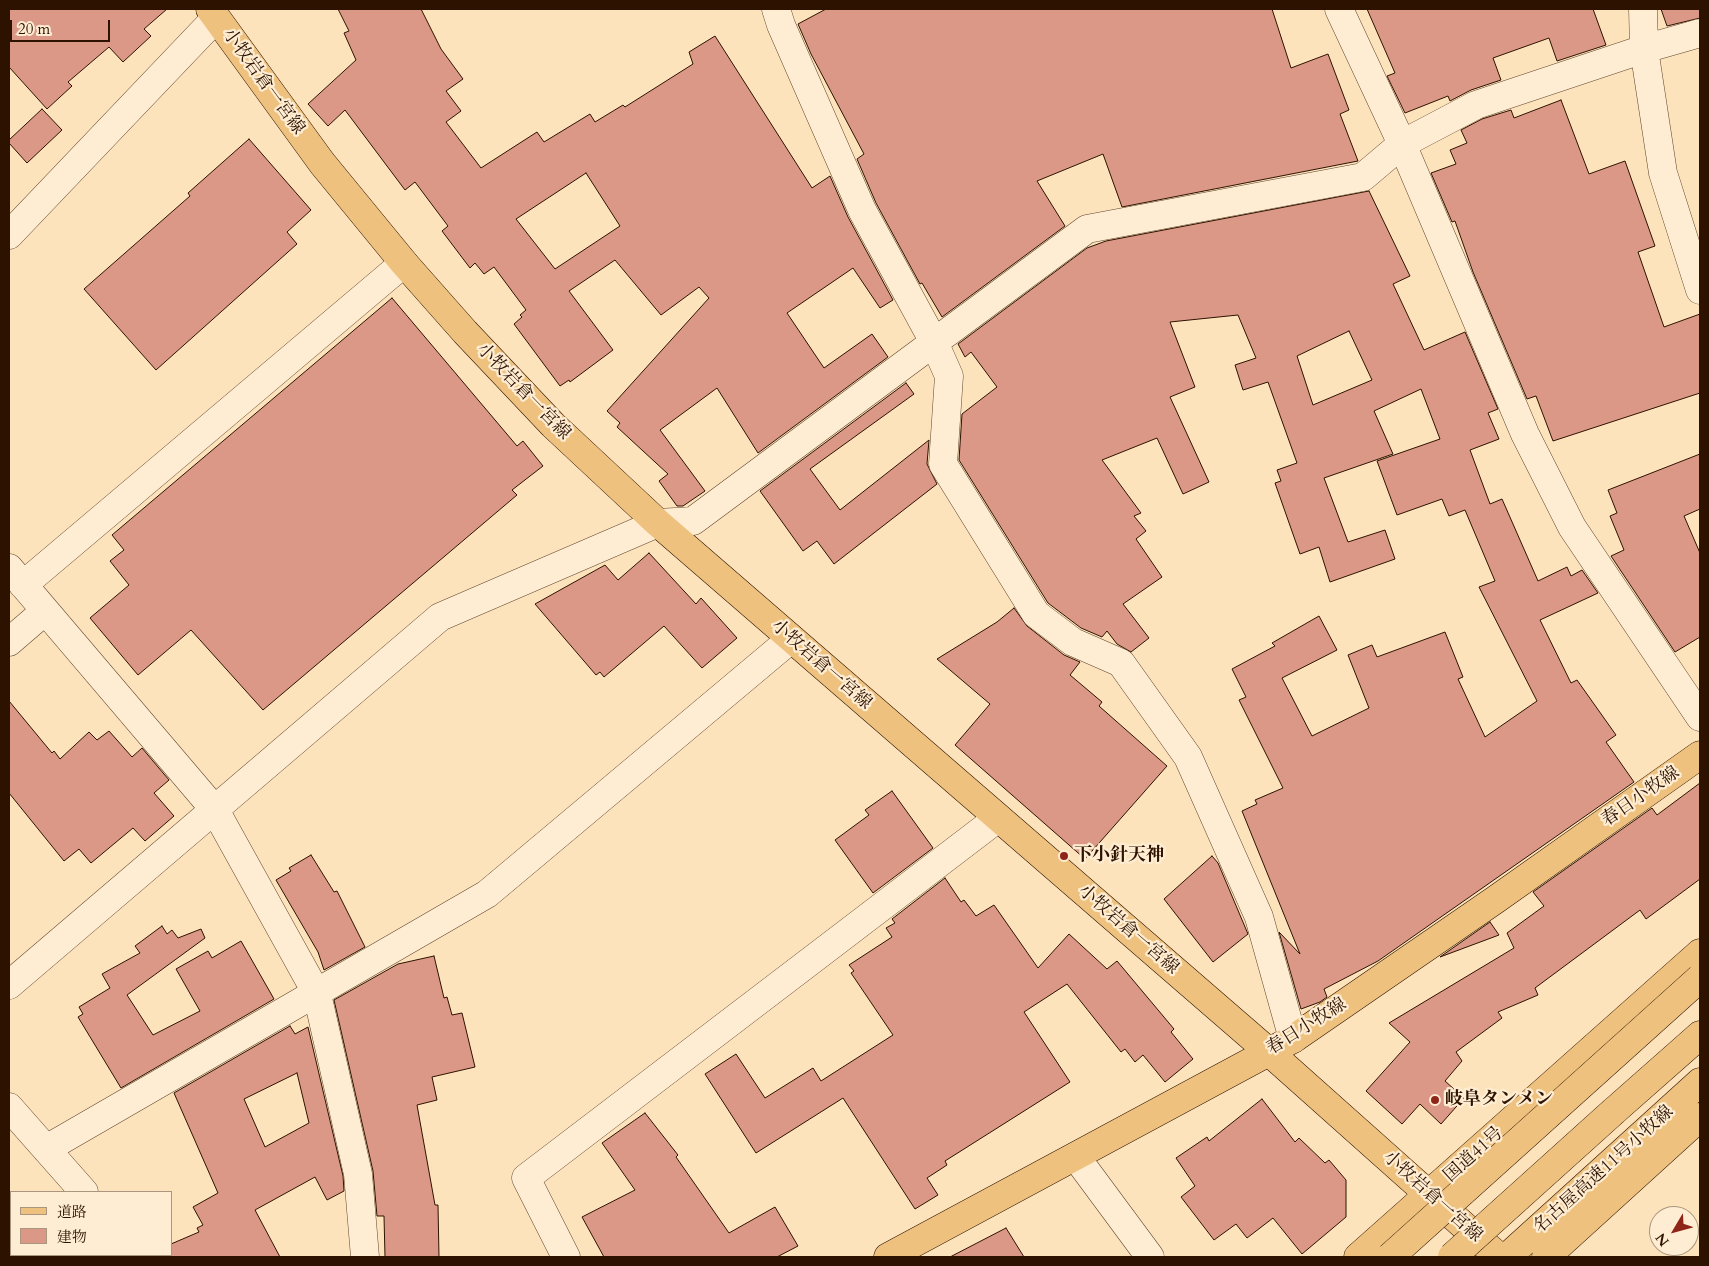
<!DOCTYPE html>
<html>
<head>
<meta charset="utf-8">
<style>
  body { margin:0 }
  #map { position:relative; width:1709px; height:1266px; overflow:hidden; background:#fde3bb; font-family:Cardo,"Noto Serif JP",serif }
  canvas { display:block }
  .frame { position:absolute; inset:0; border:10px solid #2d1200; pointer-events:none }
  .legend { position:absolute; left:10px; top:1191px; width:162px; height:65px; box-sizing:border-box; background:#feedd3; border:1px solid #aa957f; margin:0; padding:6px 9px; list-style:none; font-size:15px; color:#2d1200 }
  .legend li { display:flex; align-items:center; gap:10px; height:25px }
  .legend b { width:25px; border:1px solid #aa957f }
  .north { position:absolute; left:1649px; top:1206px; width:50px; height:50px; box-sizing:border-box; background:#feedd3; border:1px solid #aa957f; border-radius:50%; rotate:233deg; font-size:14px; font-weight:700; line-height:20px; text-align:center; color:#2d1200 }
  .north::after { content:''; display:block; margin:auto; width:18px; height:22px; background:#8f2418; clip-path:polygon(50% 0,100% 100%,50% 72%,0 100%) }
  .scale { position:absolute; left:10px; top:20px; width:100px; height:22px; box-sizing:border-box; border:2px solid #2d1200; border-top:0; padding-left:6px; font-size:15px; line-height:18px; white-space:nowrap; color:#2d1200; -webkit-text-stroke:4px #feedd3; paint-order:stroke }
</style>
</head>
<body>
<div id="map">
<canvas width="1709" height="1266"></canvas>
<div class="frame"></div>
<ul class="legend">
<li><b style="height:6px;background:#eec27e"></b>道路</li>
<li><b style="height:14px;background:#dc9886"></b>建物</li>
</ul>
<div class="north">N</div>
<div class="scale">20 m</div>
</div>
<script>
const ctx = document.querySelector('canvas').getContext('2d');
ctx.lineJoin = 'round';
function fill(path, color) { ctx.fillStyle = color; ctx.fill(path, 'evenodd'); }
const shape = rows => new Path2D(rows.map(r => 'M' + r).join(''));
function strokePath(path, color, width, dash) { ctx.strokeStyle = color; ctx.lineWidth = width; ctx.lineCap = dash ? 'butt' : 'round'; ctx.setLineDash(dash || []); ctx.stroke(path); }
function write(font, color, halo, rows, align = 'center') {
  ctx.font = font + ' Cardo,"Noto Serif JP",serif'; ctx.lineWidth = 4.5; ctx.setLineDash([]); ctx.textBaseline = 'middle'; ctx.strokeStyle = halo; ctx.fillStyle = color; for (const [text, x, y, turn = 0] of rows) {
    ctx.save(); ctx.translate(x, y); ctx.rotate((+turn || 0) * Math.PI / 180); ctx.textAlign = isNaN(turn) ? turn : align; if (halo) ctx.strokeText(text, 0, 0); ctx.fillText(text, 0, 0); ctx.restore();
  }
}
const building = shape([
  [9,9,167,9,144,29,151,36,123,62,109,47,68,82,72,86,47,109,9,67,9,9],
  [338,9,421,9,441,49,463,79,446,91,461,111,446,122,481,168,537,132,544,142,590,114,595,122,623,105,625,107,693,64,689,52,715,36,812,188,830,176,848,217,893,300,880,308,853,268,787,313,824,368,872,334,888,357,758,453,717,388,660,430,705,491,683,506,677,506,659,481,668,474,617,427,620,423,607,411,709,298,699,287,661,315,615,260,569,291,613,350,570,382,569,380,560,386,514,324,522,317,520,315,526,310,494,267,484,274,475,263,470,268,442,231,448,226,415,182,405,190,345,110,328,126,308,104,356,60,344,33,349,31,338,9],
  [586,173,620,226,555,269,516,219,586,173],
  [826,9,1272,9,1291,68,1328,54,1349,110,1340,114,1358,161,1122,207,1103,154,1037,181,1065,226,942,317,922,283,920,284,876,203,857,159,864,154,811,54,798,24,826,9],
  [1367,9,1593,9,1606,45,1557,61,1549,38,1493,58,1501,80,1471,90,1450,101,1448,96,1405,113,1387,76,1395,73,1367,9],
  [1661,9,1700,9,1700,18,1667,26,1661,9],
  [1561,100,1589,174,1625,161,1655,246,1638,252,1664,327,1700,314,1700,393,1553,441,1536,396,1527,399,1473,272,1455,221,1452,222,1431,173,1456,164,1450,150,1467,143,1461,130,1482,119,1511,110,1514,118,1561,100],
  [42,109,62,130,27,163,9,143,9,140,42,109],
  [249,139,311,210,287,232,297,244,156,370,84,289,190,196,188,193,249,139],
  [1369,191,1410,276,1393,284,1424,350,1465,332,1498,409,1488,413,1499,439,1470,450,1490,504,1502,499,1538,581,1567,567,1571,576,1582,570,1598,593,1540,620,1571,683,1577,680,1616,735,1606,742,1634,782,1378,961,1324,989,1327,997,1320,1002,1301,1009,1279,932,1300,954,1242,811,1257,804,1255,800,1283,788,1239,700,1246,697,1232,669,1275,646,1272,643,1319,616,1337,650,1282,678,1312,736,1369,708,1348,655,1372,645,1377,657,1445,632,1463,677,1458,679,1485,737,1537,701,1479,587,1495,581,1465,510,1449,516,1442,499,1397,515,1377,461,1440,439,1421,389,1374,411,1393,454,1324,478,1348,542,1385,530,1395,559,1330,582,1319,547,1300,554,1275,483,1281,481,1277,470,1297,463,1268,382,1243,390,1235,365,1256,358,1238,315,1170,322,1195,387,1170,397,1209,482,1183,494,1157,438,1102,460,1141,513,1134,516,1146,531,1136,539,1162,577,1123,604,1149,638,1131,652,1117,644,1107,631,1102,637,1081,628,1048,603,959,460,962,414,997,387,971,352,965,357,958,344,1087,248,1106,241,1369,191],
  [1349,331,1372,380,1313,405,1297,356,1349,331],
  [392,298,517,446,523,441,543,466,512,490,517,495,263,710,191,630,138,675,90,618,129,585,110,561,124,550,112,535,392,298],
  [906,383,914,394,810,469,840,510,929,440,927,464,937,484,834,564,817,541,803,551,760,491,906,383],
  [1700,454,1700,509,1684,516,1700,553,1700,637,1675,652,1611,556,1624,550,1610,516,1617,513,1608,490,1700,454],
  [649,553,696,604,701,598,737,638,702,668,664,626,604,677,600,672,596,675,535,604,605,565,618,580,649,553],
  [1014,608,1027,626,1064,655,1080,662,1070,675,1102,702,1099,706,1167,766,1085,859,955,745,990,704,937,659,997,622,1014,608],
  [9,701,52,753,54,751,60,759,89,732,97,740,109,731,132,757,142,748,169,780,154,793,174,816,145,841,133,828,91,863,79,849,64,861,9,793,9,701],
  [1700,783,1700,879,1646,919,1640,910,1535,988,1538,995,1498,1012,1502,1018,1456,1052,1462,1061,1445,1081,1464,1098,1441,1124,1420,1104,1402,1124,1366,1091,1410,1042,1389,1023,1514,948,1507,933,1544,906,1533,892,1652,808,1657,815,1700,783],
  [892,791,933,848,873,893,835,840,869,815,865,810,892,791],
  [311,855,334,892,337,891,365,947,324,970,318,952,276,880,291,871,289,868,311,855],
  [1212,856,1218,863,1248,934,1213,962,1164,899,1212,856],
  [945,878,961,902,964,900,976,916,994,905,1038,968,1069,934,1107,969,1117,961,1174,1029,1171,1032,1193,1059,1165,1082,1143,1055,1135,1062,1125,1049,1121,1052,1067,984,1024,1012,1070,1082,945,1161,947,1165,927,1178,938,1195,915,1209,843,1098,756,1153,705,1074,736,1054,765,1098,813,1068,821,1081,893,1035,851,973,854,971,849,965,892,937,886,928,895,923,892,919,945,878],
  [1490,922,1499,935,1440,957,1490,922],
  [162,926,167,934,172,930,178,938,201,929,205,938,127,995,153,1035,200,1011,176,969,208,951,212,958,241,941,274,999,121,1088,78,1017,83,1014,79,1007,110,988,102,974,140,953,135,946,162,926],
  [434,956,444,998,447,997,452,1015,462,1013,475,1067,432,1077,437,1100,417,1105,435,1205,438,1205,439,1257,385,1257,384,1216,377,1216,373,1171,334,1000,398,964,434,956],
  [290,1026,295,1034,308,1027,343,1176,344,1191,327,1200,315,1177,255,1210,280,1257,139,1257,145,1255,171,1255,171,1244,199,1232,197,1228,203,1225,193,1207,218,1193,174,1093,290,1026],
  [297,1073,309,1123,265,1147,244,1099,297,1073],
  [1262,1099,1295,1142,1299,1138,1325,1163,1329,1160,1346,1180,1346,1217,1302,1254,1273,1218,1247,1238,1236,1224,1214,1240,1181,1197,1195,1186,1176,1158,1207,1137,1209,1141,1262,1099],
  [645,1113,678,1155,676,1157,729,1233,775,1207,798,1246,777,1257,604,1257,582,1217,635,1190,602,1143,645,1113],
  [1006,1228,1024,1257,950,1257,1006,1228]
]);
fill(building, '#dc9886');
strokePath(building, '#2d1200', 1);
const minor = shape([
  [776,9,781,25,862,210,934,342,949,376,943,464,1036,614,1073,642,1121,663,1188,757,1259,917,1293,1039],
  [1339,9,1402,144,1525,434,1572,527,1700,717],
  [1643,9,1644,49,1663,173,1700,290],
  [9,235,216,18],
  [9,568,215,810,317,994,358,1174,365,1257],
  [23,585,404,263],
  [9,642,45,611],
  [9,985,440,617,658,523,693,521,1087,229,1363,177,1402,144,1476,105,1644,49,1700,33],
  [9,1107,84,1192],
  [46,1149,487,894,791,639],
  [1076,1157,1150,1257],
  [98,1257,101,1255],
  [566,1257,526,1178,998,818]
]);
const major = shape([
  [210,9,322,163,404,263,465,332,553,425,658,523,1269,1052,1499,1257],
  [888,1257,1293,1039,1495,900,1700,755]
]);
const highway = shape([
  [1614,1111,1700,1035],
  [1358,1257,1700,953],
  [1507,1257,1700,1082],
  [1546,1257,1700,1117]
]);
strokePath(minor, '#61462f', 29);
strokePath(major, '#2d1200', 29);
strokePath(highway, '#2d1200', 29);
strokePath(minor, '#feedd3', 28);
strokePath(major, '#eec27e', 28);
strokePath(highway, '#eec27e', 28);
const highwayBridge = shape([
  [1390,1257,1700,978],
  [1452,1257,1614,1111]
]);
strokePath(highwayBridge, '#2d1200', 29, []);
strokePath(highwayBridge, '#eec27e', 28);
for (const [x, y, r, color] of [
  [1064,856,5,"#8f2418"],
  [1435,1100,5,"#8f2418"]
]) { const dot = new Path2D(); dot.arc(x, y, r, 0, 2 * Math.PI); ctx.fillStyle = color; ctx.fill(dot); strokePath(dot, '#feedd3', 2); }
write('18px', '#2d1200', '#feedd3', [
  ["小牧岩倉一宮線",263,82,54],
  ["小牧岩倉一宮線",523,392,46],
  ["小牧岩倉一宮線",821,665,41],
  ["春日小牧線",1641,797,-35],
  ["小牧岩倉一宮線",1128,930,41],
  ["春日小牧線",1307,1027,-32],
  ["国道41号",1474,1155,-42],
  ["名古屋高速11号小牧線",1604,1170,-42],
  ["小牧岩倉一宮線",1432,1197,42]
]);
write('bold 18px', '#2d1200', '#feedd3', [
  ["下小針天神",1074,856],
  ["岐阜タンメン",1445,1100]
], 'left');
</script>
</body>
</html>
